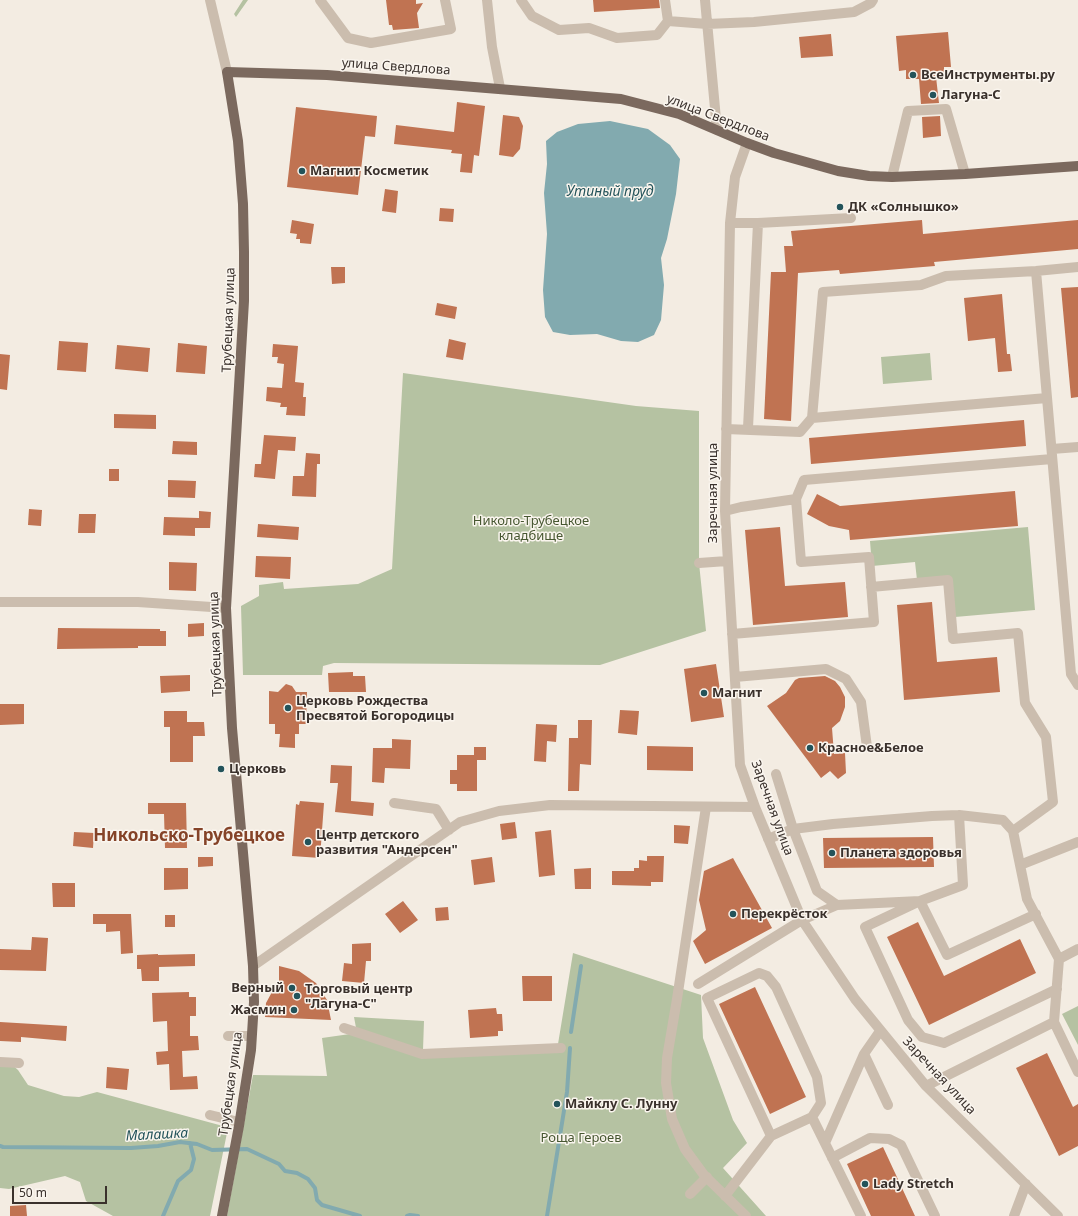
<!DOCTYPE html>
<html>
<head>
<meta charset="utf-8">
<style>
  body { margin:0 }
  #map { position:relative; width:1078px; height:1216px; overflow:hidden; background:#f3ece2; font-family:"Noto Sans",sans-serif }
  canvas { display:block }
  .scale { position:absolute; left:12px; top:1186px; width:95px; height:18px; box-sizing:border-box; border:2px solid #3a312c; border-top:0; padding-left:5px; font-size:12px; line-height:14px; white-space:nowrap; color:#3a312c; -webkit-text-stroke:3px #faf5ee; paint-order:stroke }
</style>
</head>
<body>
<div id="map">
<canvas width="1078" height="1216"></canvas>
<div class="scale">50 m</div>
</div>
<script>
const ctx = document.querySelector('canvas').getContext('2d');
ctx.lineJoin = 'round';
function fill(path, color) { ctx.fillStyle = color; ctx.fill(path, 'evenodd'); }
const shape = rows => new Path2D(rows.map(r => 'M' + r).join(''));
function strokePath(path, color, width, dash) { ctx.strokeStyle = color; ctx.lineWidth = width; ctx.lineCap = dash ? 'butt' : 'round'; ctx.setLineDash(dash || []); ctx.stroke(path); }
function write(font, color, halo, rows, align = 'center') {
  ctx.font = font + ' "Noto Sans",sans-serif'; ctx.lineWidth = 3; ctx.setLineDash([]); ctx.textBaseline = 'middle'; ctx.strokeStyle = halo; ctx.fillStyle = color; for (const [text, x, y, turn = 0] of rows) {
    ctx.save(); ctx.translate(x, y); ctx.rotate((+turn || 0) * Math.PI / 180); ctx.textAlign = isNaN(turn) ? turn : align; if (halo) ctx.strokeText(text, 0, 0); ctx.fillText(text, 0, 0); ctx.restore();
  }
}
fill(shape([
  [243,0,248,0,236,17,234,14],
  [930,353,932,380,883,384,881,357],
  [403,373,636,406,699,411,699,563,706,631,600,665,334,663,323,666,322,675,243,675,241,606,259,596,259,585,283,582,284,589,358,584,392,569],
  [1028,527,1035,610,955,617,951,577,917,580,915,562,872,566,870,541],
  [573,953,701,995,703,1038,733,1120,747,1143,723,1168,766,1216,227,1216,253,1075,327,1076,322,1038,357,1033,354,1017,424,1021,423,1050,558,1044],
  [1078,1006,1078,1045,1062,1014],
  [0,1059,7,1060,18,1070,28,1085,64,1096,79,1097,97,1092,223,1126,227,1133,210,1216,113,1216,86,1201,80,1182,65,1176,9,1189,0,1188]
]), '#b5c2a2');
fill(shape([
  [610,121,648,129,670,145,680,159,676,194,667,239,661,258,664,285,661,320,654,335,638,342,621,341,597,334,570,335,553,332,545,317,543,290,547,234,544,193,547,164,546,141,557,132,578,124]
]), '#82aaaf');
strokePath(shape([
  [571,1032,581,966],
  [0,1146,3,1147,131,1148,158,1146,180,1142,197,1144,212,1150,247,1149,279,1164,285,1171,297,1173,308,1179,315,1188,317,1200,322,1205,360,1216],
  [163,1216,178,1181,191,1170,194,1159,190,1143],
  [407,1216,410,1215,418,1216],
  [547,1216,567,1092,570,1048]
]), '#82aaaf', 4);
fill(shape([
  [386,0,416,0,416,4,423,3,417,13,419,28,393,30,392,25,389,25],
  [593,0,659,0,660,8,594,12],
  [948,32,951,67,944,67,944,77,936,77,939,103,921,104,919,79,906,79,906,70,899,71,896,36],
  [831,34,833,56,801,58,799,37],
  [457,102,485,106,479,156,474,155,472,173,460,172,462,154,451,153,452,150,394,144,396,125,454,132],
  [296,107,377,116,375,137,365,136,358,195,287,187],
  [503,115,519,117,523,126,520,149,513,157,499,155],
  [940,116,941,136,923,138,922,117],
  [385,189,398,191,396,213,382,211],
  [440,208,454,209,453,222,439,221],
  [292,220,314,224,311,244,300,243,300,239,296,239,297,234,290,233],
  [922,220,923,234,1078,220,1078,249,934,262,935,266,840,274,839,270,798,273,791,421,764,419,771,272,786,272,784,246,793,246,791,231],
  [331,267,345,267,345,283,332,284],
  [1078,287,1078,397,1071,398,1061,288],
  [1002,294,1007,354,1010,354,1012,371,998,372,995,338,968,341,964,298],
  [437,303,457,307,455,319,435,315],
  [449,339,466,343,463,360,446,357],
  [59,341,88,343,86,372,57,370],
  [178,343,207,346,205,374,176,372],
  [273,344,298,346,295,382,304,383,303,397,306,397,305,416,286,415,287,407,280,407,281,403,266,401,267,387,282,388,284,364,277,363,278,357,272,357],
  [117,345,150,348,148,372,115,369],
  [0,354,10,355,7,390,0,389],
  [114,414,156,415,156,429,114,428],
  [1024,420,1026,446,811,464,809,438],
  [264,435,296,437,295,451,278,450,275,479,254,477,255,464,261,464],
  [173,441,197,442,197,455,172,454],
  [306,453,320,454,320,464,317,464,316,497,292,496,293,476,304,476],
  [109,469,119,469,119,481,109,481],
  [168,480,196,481,195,498,168,497],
  [1015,491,1018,526,850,540,849,530,829,526,807,514,817,494,840,506],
  [29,509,42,510,41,526,28,525],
  [199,511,211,512,210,528,195,528,195,536,163,535,164,517,199,518],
  [79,514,96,514,95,533,78,533],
  [258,524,299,527,298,540,257,537],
  [780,527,785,586,845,582,848,617,753,625,745,530],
  [256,556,291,557,290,579,255,577],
  [169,562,197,563,196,591,169,590],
  [932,602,937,662,997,657,1000,692,904,700,897,605],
  [204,623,204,636,188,637,188,624],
  [58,628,160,629,160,631,166,631,166,646,138,646,138,648,57,649],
  [716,664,724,717,691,722,684,669],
  [353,672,353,676,365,676,366,692,329,692,328,673],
  [190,675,190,691,161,693,160,676],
  [825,676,835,681,840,687,845,697,845,707,840,721,832,728,834,754,845,753,846,773,838,779,830,771,821,778,767,706,786,693,795,680,799,678],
  [286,684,292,686,296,692,307,692,306,724,299,724,299,734,295,734,295,748,279,747,280,734,275,734,275,724,269,724,269,691,278,692],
  [0,704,24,704,24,724,0,725],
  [620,710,639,711,637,735,618,733],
  [164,711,187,711,187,722,204,722,205,736,193,736,193,762,170,762,170,727,164,727],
  [578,720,592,720,591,765,580,764,579,791,568,791,569,738,578,738],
  [536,724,557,725,556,742,547,741,546,762,534,761],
  [392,739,411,740,410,769,385,768,384,783,372,782,373,748,392,748],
  [647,746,693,747,693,771,647,770],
  [474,747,486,747,486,760,477,760,477,791,457,791,457,784,450,784,450,770,457,770,457,755,474,755],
  [331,765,352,766,351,801,374,803,373,816,335,812,338,783,330,783],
  [300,801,324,803,320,858,292,856,296,804,299,805],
  [148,803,186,803,187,848,165,848,164,814,148,814],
  [515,822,517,838,502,840,500,824],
  [674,825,690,826,688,844,674,843],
  [551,830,555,875,539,877,535,832],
  [74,832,94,833,93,848,73,846],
  [933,837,934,867,824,868,823,838],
  [647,856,664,856,663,882,651,882,651,886,612,885,612,871,634,871,634,868,639,868,639,860,647,861],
  [198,857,213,857,213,866,198,867],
  [492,857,495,882,474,885,471,860],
  [733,858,772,928,705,964,693,941,706,930,699,900,704,871],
  [164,868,188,868,188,889,164,890],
  [591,868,591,889,575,889,574,869],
  [52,883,75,883,75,907,53,907],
  [403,901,418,920,400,933,385,914],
  [448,907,449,920,436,921,435,908],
  [93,914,131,914,133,953,121,954,120,931,106,932,106,924,93,924],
  [165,915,175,915,175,927,165,927],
  [918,922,944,976,1020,939,1036,973,929,1025,887,937],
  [32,937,48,938,46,971,0,970,0,949,31,950],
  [371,943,371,961,366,961,364,983,342,981,344,963,352,964,352,944],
  [158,954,158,955,195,954,195,966,159,967,159,981,142,981,141,969,137,969,137,955],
  [279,966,299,971,316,983,327,1000,331,1020,265,1017,266,1003,272,992,279,987],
  [522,976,552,976,552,1001,523,1001],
  [755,987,806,1097,770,1114,719,1004],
  [189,992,189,997,196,997,196,1016,190,1016,190,1036,198,1036,199,1050,182,1051,183,1077,197,1076,198,1089,170,1090,169,1064,157,1065,156,1052,168,1051,167,1021,153,1022,152,993],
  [496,1008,497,1014,502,1014,503,1031,498,1031,498,1036,470,1038,468,1010],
  [0,1022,67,1026,66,1041,21,1037,21,1042,0,1041],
  [1047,1053,1073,1107,1078,1104,1078,1146,1059,1156,1016,1068],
  [107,1067,129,1069,127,1090,106,1088],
  [883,1147,915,1216,871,1216,847,1164],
  [26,1205,27,1216,10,1216,10,1206]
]), '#c07352');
strokePath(shape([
  [210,0,227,72],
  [320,0,348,38,371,43,451,29,445,0],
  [487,0,492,47,500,88],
  [521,0,532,16,559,30,589,28,617,38,657,35,668,21,665,0],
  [705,0,717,130],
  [668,21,707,24,754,22,854,12,871,3,873,0],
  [747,143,735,177,730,223,725,511,740,765,755,807,802,920,855,999,926,1086,1058,1216],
  [892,177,908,111,946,109,965,174],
  [730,223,758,223,748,428],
  [758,223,851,218],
  [1036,271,1071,674,1078,685],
  [812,418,823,292,921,285,946,276,1036,271,1078,267],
  [726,429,800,432,812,418,1047,398],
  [1052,449,1078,447],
  [796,499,804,480,1052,459],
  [725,511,741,507,796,499,801,562,869,557,874,622,732,634],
  [699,563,727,561],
  [871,587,948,580,953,639,1018,633,1025,703,1046,737,1053,802,1013,831,1027,899,1059,959,1054,1022],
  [0,602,138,602,226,608],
  [735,677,826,669,846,679,861,702,867,747],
  [776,774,793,829,817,891,837,905],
  [394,803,436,809,449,830],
  [706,807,677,999,667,1058,666,1083,672,1119,685,1149,704,1175,746,1216],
  [768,839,793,829,833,824,932,816,959,815,1003,820,1013,831],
  [1020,865,1078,842],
  [1036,914,947,955,920,901,865,927,908,1020,922,1037,944,1043,1057,989],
  [1059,959,1078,949],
  [253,966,460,822,499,811,550,805,755,807],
  [698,984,802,920,837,905,920,901,963,885,959,815],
  [344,1028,422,1054,561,1048],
  [228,1036,251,1036],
  [864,1054,888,1105],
  [0,1062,19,1063],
  [926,1086,1054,1022,1078,1072],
  [210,1115,239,1122],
  [812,1117,821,1103,817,1077,776,987,767,976,759,973,707,998,771,1136,812,1117,861,1216],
  [825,1143,864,1054,880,1031],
  [832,1158,870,1138,889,1139,901,1145,935,1216],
  [690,1194,707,1177],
  [725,1196,771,1136],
  [1014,1216,1026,1184]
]), '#cbbdae', 10);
strokePath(shape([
  [222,1216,239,1126,251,1050,254,1002,253,966,232,728,226,608,244,301,244,252,243,204,238,141,227,72,327,75,621,99,679,114,747,143,774,153,838,171,869,176,892,177,965,174,1078,166]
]), '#7b695e', 10);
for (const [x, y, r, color] of [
  [913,75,4,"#23535a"],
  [933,95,4,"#23535a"],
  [302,171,4,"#23535a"],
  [840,207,4,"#23535a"],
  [704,693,4,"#23535a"],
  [288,708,4,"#23535a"],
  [810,748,4,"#23535a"],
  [221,769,4,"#23535a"],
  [308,842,4,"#23535a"],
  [832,853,4,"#23535a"],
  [733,914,4,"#23535a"],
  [292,988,4,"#23535a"],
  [297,996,4,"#23535a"],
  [294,1010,4,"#23535a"],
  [557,1104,4,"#23535a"],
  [865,1184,4,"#23535a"]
]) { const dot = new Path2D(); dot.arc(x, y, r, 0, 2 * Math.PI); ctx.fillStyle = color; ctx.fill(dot); strokePath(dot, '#faf5ee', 1.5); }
write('13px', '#3a312c', '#faf5ee', [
  ["улица Свердлова",396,67,4],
  ["улица Свердлова",718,118,21],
  ["Трубецкая улица",229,320,-88],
  ["Заречная улица",713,493,-90],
  ["Трубецкая улица",216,644,-92],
  ["Заречная улица",772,808,70],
  ["Заречная улица",939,1076,47],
  ["Трубецкая улица",231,1084,-82]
]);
write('bold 13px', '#3a312c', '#faf5ee', [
  ["ВсеИнструменты.ру",921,75],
  ["Лагуна-С",941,95],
  ["Магнит Косметик",310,171],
  ["ДК «Солнышко»",848,207],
  ["Магнит",712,693],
  ["Церковь Рождества",296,701],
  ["Пресвятой Богородицы",296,716],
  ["Красное&Белое",818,748],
  ["Церковь",229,769],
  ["Центр детского",316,835],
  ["развития \"Андерсен\"",316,850],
  ["Планета здоровья",840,853],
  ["Перекрёсток",741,914],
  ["Верный",284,988,"right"],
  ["Торговый центр",305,989],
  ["\"Лагуна-С\"",305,1004],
  ["Жасмин",286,1010,"right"],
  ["Майклу С. Лунну",565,1104],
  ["Lady Stretch",873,1184]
], 'left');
write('13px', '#475731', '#faf5ee', [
  ["Николо-Трубецкое",531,521],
  ["кладбище",531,536],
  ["Роща Героев",581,1138]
]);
write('italic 14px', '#23535a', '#faf5ee', [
  ["Утиный пруд",610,192],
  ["Малашка",157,1135,-3]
]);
write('bold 17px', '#854328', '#faf5ee', [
  ["Никольско-Трубецкое",189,836]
]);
</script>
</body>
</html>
